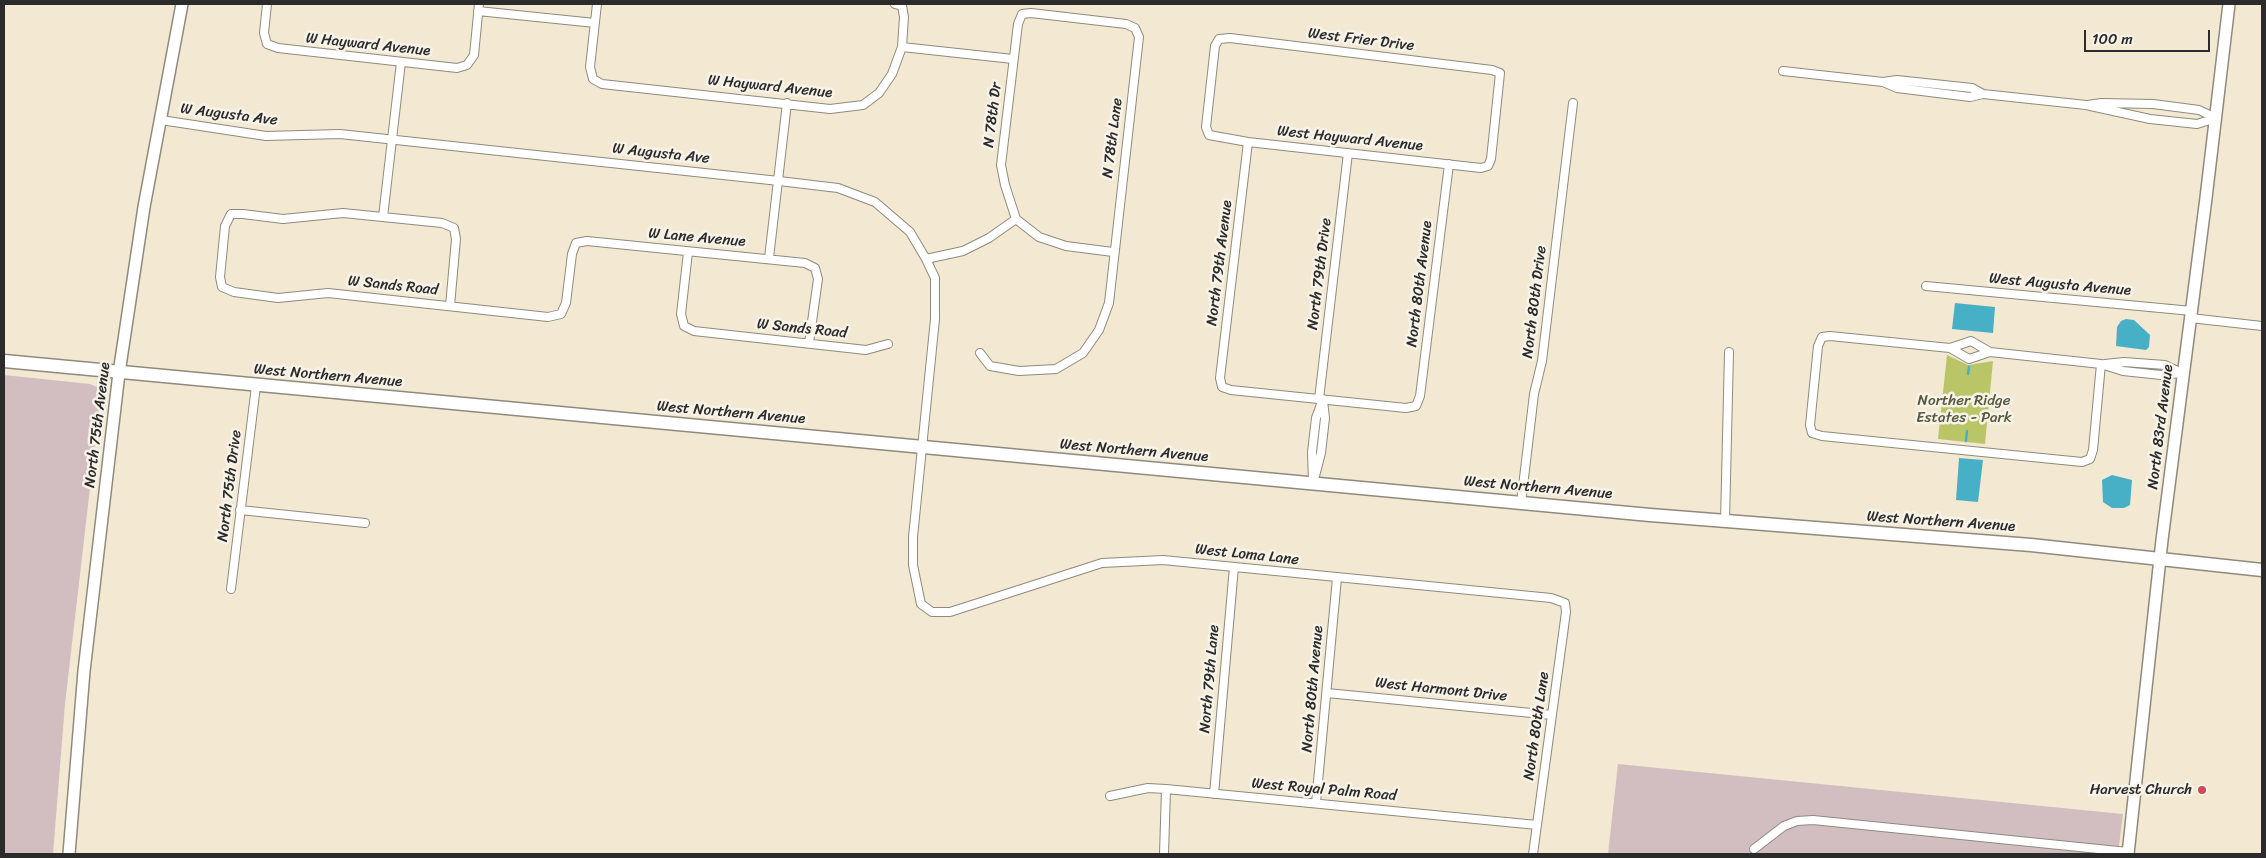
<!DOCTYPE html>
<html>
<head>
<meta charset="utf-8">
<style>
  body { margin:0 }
  #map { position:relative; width:2266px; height:858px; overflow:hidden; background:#f3e8d1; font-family:Sriracha,sans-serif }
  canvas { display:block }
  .frame { position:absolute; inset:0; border:5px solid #2b2b2b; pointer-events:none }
  .scale { position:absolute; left:2084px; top:30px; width:126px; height:22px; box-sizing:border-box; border:2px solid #2b2b2b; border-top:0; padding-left:6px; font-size:15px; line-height:18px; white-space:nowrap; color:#2b2b2b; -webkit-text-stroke:4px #f7f3e8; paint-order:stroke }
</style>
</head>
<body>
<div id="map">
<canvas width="2266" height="858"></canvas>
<div class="frame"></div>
<div class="scale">100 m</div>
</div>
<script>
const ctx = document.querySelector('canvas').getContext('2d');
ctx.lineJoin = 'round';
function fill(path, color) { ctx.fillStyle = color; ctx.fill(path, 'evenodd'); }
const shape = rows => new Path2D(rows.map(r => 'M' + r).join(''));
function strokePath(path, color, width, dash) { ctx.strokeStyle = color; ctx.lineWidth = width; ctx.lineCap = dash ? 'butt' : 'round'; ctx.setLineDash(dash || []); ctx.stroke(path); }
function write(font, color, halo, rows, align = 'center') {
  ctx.font = font + ' Sriracha,sans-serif'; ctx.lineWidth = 5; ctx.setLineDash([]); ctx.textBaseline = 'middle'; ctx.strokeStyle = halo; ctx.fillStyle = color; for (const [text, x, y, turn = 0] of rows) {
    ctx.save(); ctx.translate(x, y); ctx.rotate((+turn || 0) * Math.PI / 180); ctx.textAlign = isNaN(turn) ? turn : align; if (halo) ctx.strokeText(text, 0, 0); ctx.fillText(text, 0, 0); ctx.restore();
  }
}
fill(shape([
  [4,375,90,384,97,387,101,393,65,704,53,854,4,854],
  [1618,764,2123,814,2118,854,1608,854]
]), '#d2bec1');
fill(shape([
  [1947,355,1968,365,1993,361,1985,444,1938,439]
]), '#b9c567');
fill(shape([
  [1955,303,1995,307,1993,333,1952,329],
  [2126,319,2134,320,2150,335,2149,347,2146,350,2116,346,2117,327,2121,321],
  [1959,458,1983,460,1978,502,1956,500],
  [2112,475,2132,480,2130,505,2124,508,2112,508,2103,502,2102,480]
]), '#47b0c6');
strokePath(shape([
  [1968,374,1969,367],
  [1966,441,1967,431]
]), '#47b0c6', 2.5);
const minor = shape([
  [267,4,264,33,267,44,278,48,457,68,467,65,474,55,479,4],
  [597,4,590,67,593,79,602,84,830,109,863,105,879,93,892,74,902,47,904,17,902,6,895,4],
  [478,11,595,23],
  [1230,38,1492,70,1500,73,1491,159,1488,166,1481,168,1248,142,1209,135,1206,127,1215,46,1219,39,1230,38],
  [902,47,1013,59],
  [1783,71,1883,82,1897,80,1972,88,1983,94],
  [1883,82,1897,88,1970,97,1983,94,2086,105,2150,119,2197,124,2216,118],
  [2088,105,2101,103,2153,104,2199,110,2216,118],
  [161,120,266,136,340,134,779,181,838,188,875,202,910,232,926,259,935,278,935,319,913,537,913,565,921,604,932,612,950,612,1102,563,1163,560,1551,598,1565,603,1566,612,1533,854],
  [1248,142,1220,378,1222,387,1231,390,1406,408,1416,406,1420,396,1449,164],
  [383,217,401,62],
  [1016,219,1039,237,1066,246,1113,252],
  [688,252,681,314,684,326,694,331,866,350,888,344],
  [769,258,787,103],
  [926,259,963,251,989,238,1016,219],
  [1926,286,2192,311],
  [450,306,456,239,454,228,442,223,343,213,283,219,243,214,231,214,225,226,220,277,222,287,234,292,278,298,328,293,548,317,561,314,566,303,572,254,576,243,587,241,805,263,815,268,818,279,809,343],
  [2190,318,2262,326],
  [1950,348,1969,359,1990,352],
  [980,353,990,366,1019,371,1056,369,1083,353,1099,330,1109,303,1139,37,1135,28,1126,24,1031,13,1022,14,1018,24,1001,165,1005,185,1016,219],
  [2101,364,2093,450,2090,459,2082,462,1822,436,1812,433,1810,425,1818,346,1822,337,1830,336,1950,348,1971,341,1990,352,2101,364,2123,371,2161,375,2182,373],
  [2105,364,2124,362,2165,365,2182,373],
  [1319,399,1348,153],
  [1315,476,1321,453,1325,418,1323,401],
  [1313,483,1312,452,1316,418,1323,399],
  [1521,503,1534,394,1542,361,1573,103],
  [240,510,365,523],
  [1725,522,1729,352],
  [231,589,256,386],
  [1327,693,1552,715],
  [1214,794,1234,567],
  [1110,796,1148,788,1166,789,1537,825],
  [1316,803,1337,578],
  [1754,849,1784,826,1797,821,1813,820,2128,852],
  [1164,854,1166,789]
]);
const secondary = shape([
  [69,854,84,671,119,373,144,207,182,4],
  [2128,854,2162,540,2206,198,2229,4]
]);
const primary = shape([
  [4,361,1650,515,2031,545,2262,570]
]);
strokePath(minor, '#8f8a7e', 10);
strokePath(secondary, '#8f8a7e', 14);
strokePath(primary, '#8f8a7e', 15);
strokePath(minor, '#fff', 8);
strokePath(secondary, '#fff', 11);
strokePath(primary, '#fff', 12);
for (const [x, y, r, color] of [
  [2202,790,5,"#d1495b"]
]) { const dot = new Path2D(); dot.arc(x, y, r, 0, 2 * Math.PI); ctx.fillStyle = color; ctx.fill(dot); strokePath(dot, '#f7f3e8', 2); }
write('15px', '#2b2b2b', '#f7f3e8', [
  ["West Frier Drive",1361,40,7],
  ["W Hayward Avenue",368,45,6],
  ["W Hayward Avenue",770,87,6],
  ["W Augusta Ave",229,115,7],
  ["N 78th Dr",993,115,-83],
  ["N 78th Lane",1113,138,-83],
  ["West Hayward Avenue",1350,139,6],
  ["W Augusta Ave",661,154,6],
  ["W Lane Avenue",697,238,5],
  ["North 79th Avenue",1220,263,-83],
  ["North 79th Drive",1320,274,-83],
  ["North 80th Avenue",1420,284,-83],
  ["West Augusta Avenue",2060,285,5],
  ["W Sands Road",393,286,6],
  ["North 80th Drive",1535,302,-83],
  ["W Sands Road",802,329,6],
  ["West Northern Avenue",328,376,5],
  ["West Northern Avenue",731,413,5],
  ["North 75th Avenue",98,425,-83],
  ["North 83rd Avenue",2161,427,-83],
  ["West Northern Avenue",1134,451,5],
  ["North 75th Drive",230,486,-83],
  ["West Northern Avenue",1538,488,5],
  ["West Northern Avenue",1941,522,4],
  ["West Loma Lane",1247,555,6],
  ["North 79th Lane",1210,679,-85],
  ["North 80th Avenue",1313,689,-85],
  ["West Harmont Drive",1441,690,6],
  ["North 80th Lane",1537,726,-82],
  ["West Royal Palm Road",1324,790,5]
]);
write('15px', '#56593d', '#f7f3e8', [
  ["Norther Ridge",1964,401],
  ["Estates - Park",1964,418]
]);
write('15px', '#2b2b2b', '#f7f3e8', [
  ["Harvest Church",2192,790]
], 'right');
</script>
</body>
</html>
